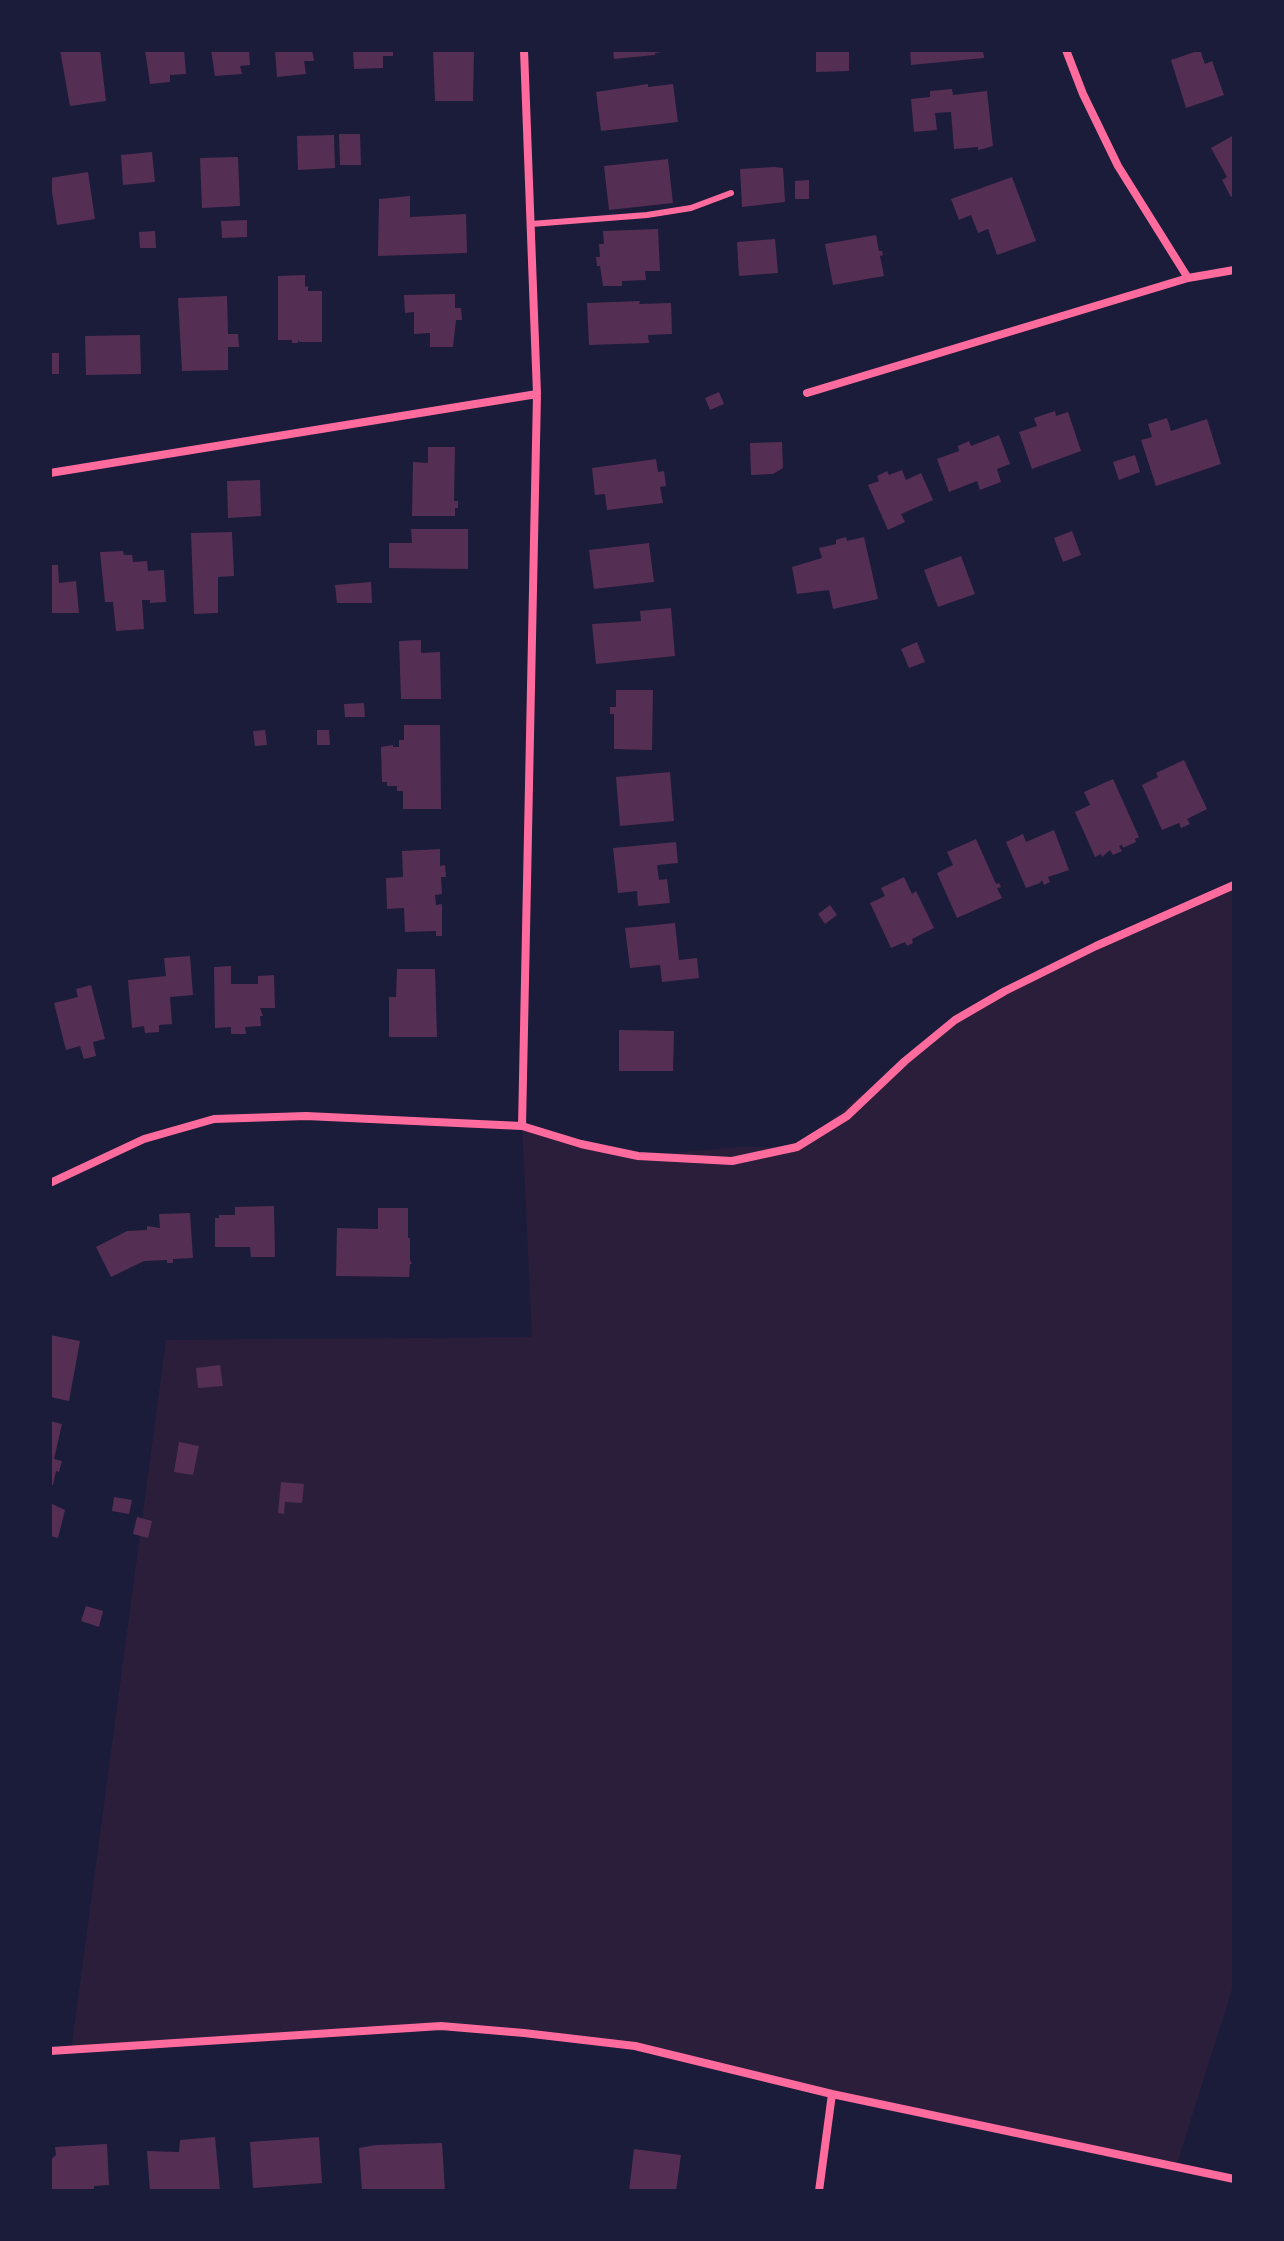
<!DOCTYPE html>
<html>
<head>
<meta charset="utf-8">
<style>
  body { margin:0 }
  #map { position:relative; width:1284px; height:2241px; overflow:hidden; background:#1b1b3a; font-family:"Titillium Web",sans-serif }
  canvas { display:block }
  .frame { position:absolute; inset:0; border:52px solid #1b1b3a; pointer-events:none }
</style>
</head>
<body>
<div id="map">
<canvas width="1284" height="2241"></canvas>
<div class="frame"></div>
</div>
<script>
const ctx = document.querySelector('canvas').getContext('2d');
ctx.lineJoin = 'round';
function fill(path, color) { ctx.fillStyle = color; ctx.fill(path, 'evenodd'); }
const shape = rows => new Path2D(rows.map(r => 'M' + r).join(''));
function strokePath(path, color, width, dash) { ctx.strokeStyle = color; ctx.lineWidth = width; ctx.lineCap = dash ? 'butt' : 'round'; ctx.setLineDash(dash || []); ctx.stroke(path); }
fill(shape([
  [1234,881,1234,1983,1176,2167,635,2046,441,2026,71,2051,166,1340,532,1337,522,1126,638,1156,739,1147,797,1147,955,1020]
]), '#2a1e3b');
fill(shape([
  [60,50,100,50,106,101,70,106],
  [145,50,184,50,186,74,170,75,170,82,150,84],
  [211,50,249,50,250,65,240,66,242,74,215,76],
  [275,50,312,50,314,61,304,61,306,74,277,77],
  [353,50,393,50,393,56,383,56,383,68,354,69],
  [433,50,474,50,473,101,435,101],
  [613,50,662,50,662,52,655,53,655,55,614,59],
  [816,50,849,50,849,71,816,72],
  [910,50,983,50,984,58,911,65],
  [1200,50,1205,64,1212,61,1224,95,1186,108,1171,60],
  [648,84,648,87,673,84,678,122,601,131,596,92],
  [952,89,953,95,987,91,993,146,983,149,978,150,978,147,954,149,951,112,935,113,937,130,914,132,911,99,930,97,930,91],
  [339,134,360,134,361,165,340,165],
  [334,135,335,168,298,170,297,136],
  [1234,135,1234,196,1231,197,1222,180,1227,177,1211,148],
  [152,152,155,182,123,185,121,155],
  [238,157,240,206,202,208,200,158],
  [668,159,673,203,609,210,604,166],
  [774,167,783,168,785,202,742,207,740,169],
  [88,172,95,219,57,225,50,178],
  [1012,177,1036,241,997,255,988,229,978,233,971,215,959,220,951,199],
  [809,180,809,199,795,199,795,181],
  [410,196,410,217,466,214,467,253,378,256,379,199],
  [247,220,247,237,222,238,221,221],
  [658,229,660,271,645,271,646,280,622,281,622,286,603,286,600,266,597,266,596,257,600,257,599,244,604,244,603,231],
  [155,231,156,248,140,248,139,232],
  [876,235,879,251,882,251,883,255,880,256,884,276,833,285,825,244],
  [775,239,778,273,739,276,737,242],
  [305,275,305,287,308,286,308,291,322,291,322,342,299,342,298,339,298,343,292,343,292,340,278,340,278,276],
  [455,294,455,308,461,308,462,320,456,320,453,347,430,347,430,333,414,334,414,312,405,313,404,295],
  [227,296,228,334,238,334,239,347,228,347,228,370,182,371,178,298],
  [640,301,639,304,671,303,672,334,648,335,649,343,589,345,587,303],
  [140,335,141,374,86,375,85,336],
  [50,353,59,353,59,374,50,374],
  [719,392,724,404,710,410,705,398],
  [1055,411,1056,416,1068,412,1081,451,1032,469,1019,432,1037,426,1034,418],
  [1167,418,1171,431,1207,419,1221,464,1156,486,1141,440,1152,437,1148,424],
  [999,435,1010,464,997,469,1001,482,980,490,977,481,949,492,937,459,959,451,958,446,969,441,971,446],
  [782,442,783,468,773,474,751,475,750,443],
  [428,447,455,447,454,501,458,501,458,508,455,508,455,516,412,516,413,462,428,463],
  [1135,455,1140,472,1119,480,1113,462],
  [656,459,658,472,664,471,666,486,660,487,663,503,607,510,605,494,595,495,592,468],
  [902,470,906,480,921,473,933,500,901,514,905,522,888,530,868,485,879,481,877,476,887,471,889,475],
  [260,480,261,516,228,518,227,481],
  [411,529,468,529,468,569,389,568,389,543,412,543],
  [1072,531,1081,555,1063,562,1054,538],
  [232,532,234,576,218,577,218,613,194,614,191,533],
  [846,537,847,541,864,537,878,599,833,609,829,590,797,594,792,567,822,558,819,548,836,544,836,540],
  [649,543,654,582,594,589,589,550],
  [123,551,124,555,132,555,133,562,147,561,148,571,164,570,166,602,150,603,150,600,142,600,144,629,116,631,113,602,105,602,100,552],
  [961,556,975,594,938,607,924,570],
  [50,565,58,565,59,583,76,581,79,613,50,613],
  [371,582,372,603,337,603,335,585],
  [671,608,675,656,596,664,592,624,641,621,640,611],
  [421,640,421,653,440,652,441,699,401,699,399,641],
  [917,642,925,662,909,668,901,649],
  [616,690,653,690,652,750,614,749,614,714,610,714,610,707,616,707],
  [364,703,365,717,345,717,344,704],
  [404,725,440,725,441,809,403,809,403,791,397,791,397,786,387,786,387,782,382,782,381,747,393,745,393,747,399,747,399,740,404,740],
  [265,730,267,745,255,746,253,731],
  [317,730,329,730,330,745,317,745],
  [1184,760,1207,809,1187,819,1190,824,1181,828,1179,823,1162,830,1142,785,1158,777,1156,773],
  [670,772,674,821,620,826,616,777],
  [1113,779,1139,837,1135,839,1136,842,1123,848,1122,845,1119,846,1122,851,1113,855,1110,850,1102,857,1101,854,1095,857,1075,812,1090,805,1084,792],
  [1054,830,1069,870,1048,877,1050,882,1044,885,1042,880,1040,883,1026,888,1006,842,1023,834,1026,842],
  [976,839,996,884,999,883,1001,887,997,888,1002,898,957,918,937,873,953,865,947,852],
  [676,842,678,863,657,865,659,880,667,879,670,903,638,906,637,891,618,893,613,848],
  [440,849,440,866,445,865,446,877,441,877,442,894,435,895,436,905,442,904,442,936,436,936,436,931,405,932,404,908,387,909,386,878,403,877,402,851],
  [904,877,912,894,916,891,934,928,912,939,913,943,907,946,905,942,891,948,870,903,885,896,881,888],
  [830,905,837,915,825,924,818,914],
  [675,923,679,960,697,958,699,978,662,982,660,965,630,968,625,928],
  [190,956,193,995,170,997,172,1024,159,1025,159,1032,145,1033,144,1026,132,1028,128,980,166,976,164,958],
  [231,966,231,984,258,984,258,976,274,975,275,1008,260,1008,263,1016,260,1016,261,1026,245,1027,246,1034,231,1034,231,1027,215,1028,214,967],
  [397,969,435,969,437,1037,389,1037,389,997,396,997],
  [91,985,105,1039,93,1042,96,1056,84,1059,80,1046,66,1050,54,1003,78,997,76,989],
  [619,1030,674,1031,673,1071,619,1071],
  [274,1206,275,1257,251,1257,250,1247,215,1247,215,1218,219,1218,219,1215,235,1215,235,1207],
  [378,1208,408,1208,408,1238,410,1238,410,1260,412,1264,410,1264,409,1277,336,1276,337,1228,378,1229],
  [190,1213,193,1258,173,1259,173,1263,167,1263,167,1260,144,1261,111,1277,96,1247,127,1231,147,1230,147,1226,160,1228,159,1214],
  [50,1335,80,1341,69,1401,50,1397],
  [220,1365,223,1386,198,1388,196,1368],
  [50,1421,62,1424,54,1459,62,1461,59,1472,56,1471,53,1485,50,1484],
  [179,1442,199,1446,193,1475,174,1472],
  [281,1482,304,1484,302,1503,285,1502,284,1514,278,1513],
  [114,1497,132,1500,129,1514,112,1511],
  [50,1503,65,1510,58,1538,50,1536],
  [137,1517,152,1521,148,1538,133,1534],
  [86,1606,103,1611,99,1627,81,1621],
  [215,2137,220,2190,150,2191,147,2151,179,2152,180,2140],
  [319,2137,322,2183,253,2188,250,2142],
  [442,2143,445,2191,362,2191,359,2148,376,2145],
  [107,2144,109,2185,94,2186,94,2191,50,2191,50,2160,56,2155,55,2147],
  [634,2149,681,2155,676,2191,629,2191]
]), '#542f53');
strokePath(shape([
  [531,224,647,215,691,208,731,193]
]), '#ff6b9d', 6);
strokePath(shape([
  [1066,50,1083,94,1118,166,1188,278],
  [807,393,1188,278,1234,270],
  [50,473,537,394],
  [522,1126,537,394,524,50],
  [50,1183,144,1139,214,1119,306,1116,522,1126,581,1144,638,1156,732,1161,797,1147,847,1116,905,1061,955,1020,1005,991,1096,946,1234,885],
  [50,2051,441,2026,524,2033,635,2046,832,2094,1234,2179],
  [819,2191,832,2094]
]), '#ff6b9d', 8);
</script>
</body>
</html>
